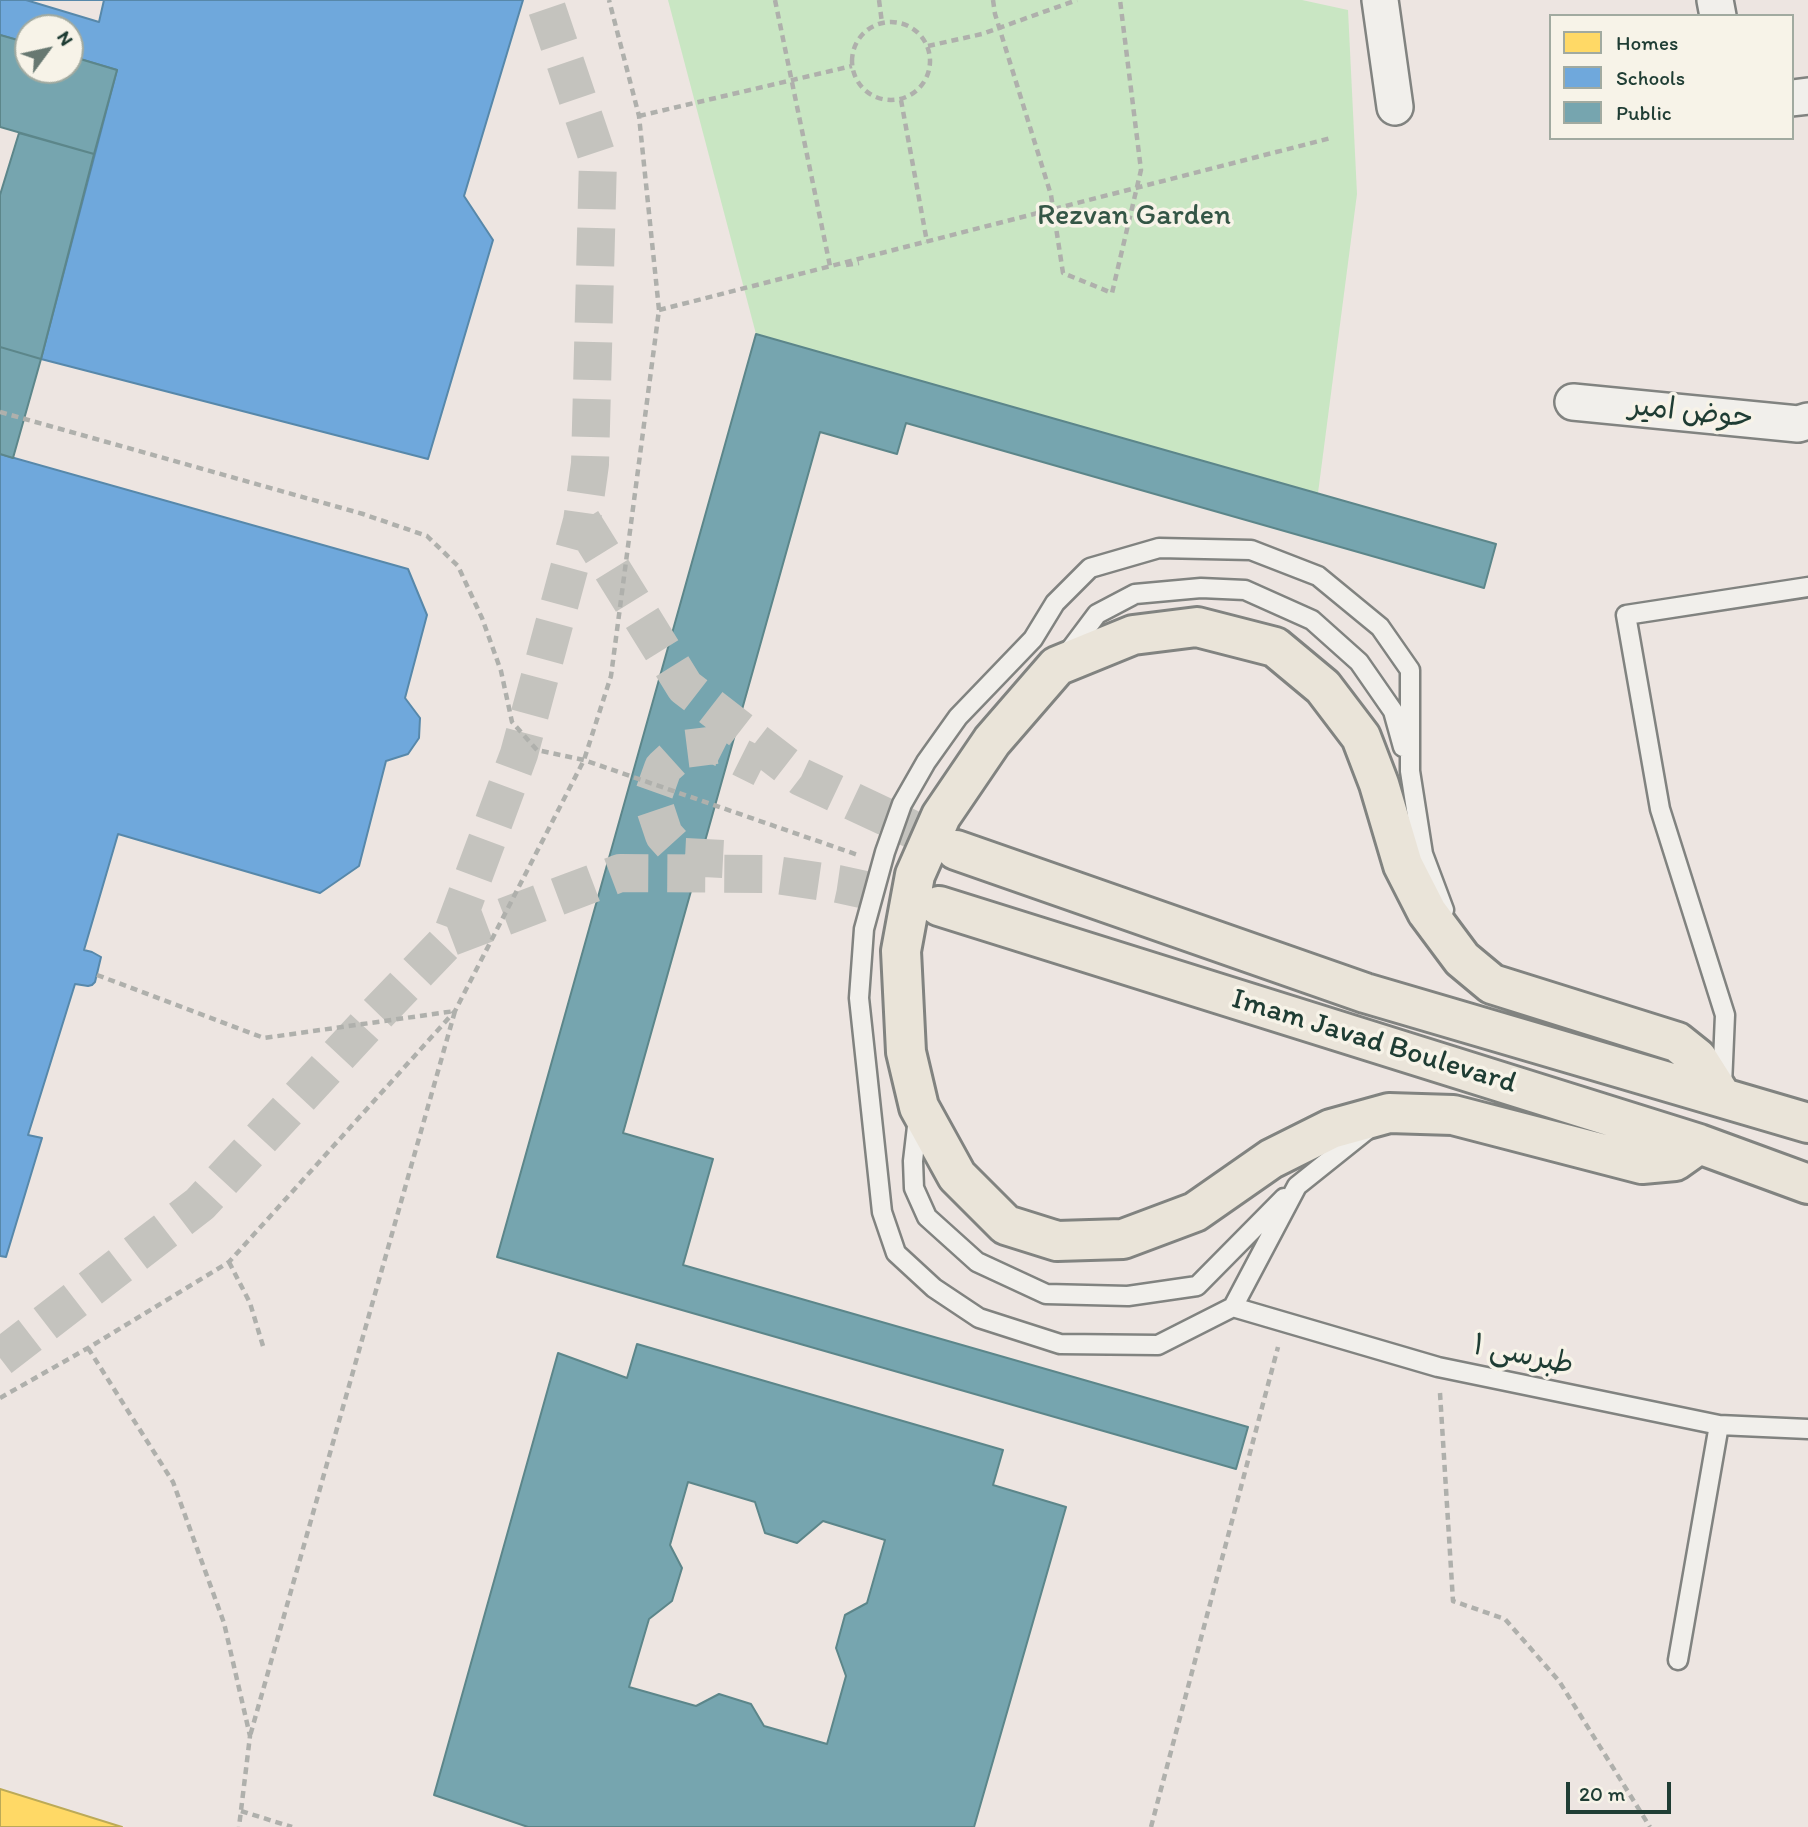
<!DOCTYPE html>
<html>
<head>
<meta charset="utf-8">
<style>
  body { margin:0 }
  #map { position:relative; width:1808px; height:1827px; overflow:hidden; background:#ede5e1; font-family:Itim,sans-serif }
  canvas { display:block }
  .legend { position:absolute; left:1549px; top:14px; width:245px; height:126px; box-sizing:border-box; background:#f7f3e8; border:2px solid #a1aaa0; margin:0; padding:9px 12px; list-style:none; font-size:21px; color:#1f3d34 }
  .legend li { display:flex; align-items:center; gap:14px; height:35px }
  .legend b { width:35px; border:2px solid #a1aaa0 }
  .north { position:absolute; left:14px; top:14px; width:70px; height:70px; box-sizing:border-box; background:#f7f3e8; border:2px solid #a1aaa0; border-radius:50%; rotate:57deg; font-size:19px; font-weight:700; line-height:28px; text-align:center; color:#1f3d34 }
  .north::after { content:''; display:block; margin:auto; width:24px; height:32px; background:#677871; clip-path:polygon(50% 0,100% 100%,50% 72%,0 100%) }
  .scale { position:absolute; left:1566px; top:1782px; width:105px; height:32px; box-sizing:border-box; border:4px solid #1f3d34; border-top:0; padding-left:9px; font-size:21px; line-height:24px; white-space:nowrap; color:#1f3d34; -webkit-text-stroke:5px #f7f3e8; paint-order:stroke }
</style>
</head>
<body>
<div id="map">
<canvas width="1808" height="1827"></canvas>
<ul class="legend">
<li><b style="height:19px;background:#ffd966"></b>Homes</li>
<li><b style="height:19px;background:#6fa8dc"></b>Schools</li>
<li><b style="height:19px;background:#76a5af"></b>Public</li>
</ul>
<div class="north">N</div>
<div class="scale">20 m</div>
</div>
<script>
const ctx = document.querySelector('canvas').getContext('2d');
ctx.lineJoin = 'round';
function fill(path, color) { ctx.fillStyle = color; ctx.fill(path, 'evenodd'); }
const shape = rows => new Path2D(rows.map(r => 'M' + r).join(''));
function strokePath(path, color, width, dash) { ctx.strokeStyle = color; ctx.lineWidth = width; ctx.lineCap = dash ? 'butt' : 'round'; ctx.setLineDash(dash || []); ctx.stroke(path); }
function write(font, color, halo, rows, align = 'center') {
  ctx.font = font + ' Itim,"Playpen Sans Arabic",sans-serif'; ctx.lineWidth = 7; ctx.setLineDash([]); ctx.textBaseline = 'middle'; ctx.strokeStyle = halo; ctx.fillStyle = color; for (const [text, x, y, turn = 0] of rows) {
    ctx.save(); ctx.translate(x, y); ctx.rotate((+turn || 0) * Math.PI / 180); ctx.textAlign = isNaN(turn) ? turn : align; if (halo) ctx.strokeText(text, 0, 0); ctx.fillText(text, 0, 0); ctx.restore();
  }
}
fill(shape([
  [668,0,1302,0,1348,10,1357,194,1318,493,756,334]
]), '#c9e6c3');
const homes = shape([
  [0,1789,122,1827,0,1827,0,1789]
]);
fill(homes, '#ffd966');
strokePath(homes, '#bcaa57', 2);
const schools = shape([
  [0,0,523,0,464,196,493,240,428,459,41,359,117,70,70,56,70,28,28,28,28,43,0,35,0,0],
  [26,0,104,0,99,22,26,0],
  [0,454,408,569,427,615,405,698,420,718,419,738,408,754,386,761,359,866,320,893,118,834,84,950,92,952,101,957,95,982,92,985,88,986,75,984,28,1135,42,1138,6,1257,0,1256,0,454]
]);
fill(schools, '#6fa8dc');
strokePath(schools, '#5788aa', 2);
const public = shape([
  [0,35,28,43,28,70,70,70,70,56,117,70,94,154,0,127,0,35],
  [19,133,94,154,41,359,0,347,0,195,19,133],
  [756,334,1496,544,1484,588,906,423,897,454,820,432,623,1133,713,1159,683,1265,1248,1427,1236,1469,497,1257,756,334],
  [0,347,41,359,13,458,0,454,0,347],
  [637,1344,1003,1450,993,1485,1066,1507,974,1827,528,1827,434,1795,558,1353,627,1378,637,1344],
  [688,1482,755,1502,765,1533,797,1543,823,1521,885,1540,867,1603,845,1615,836,1648,846,1676,827,1744,764,1726,751,1704,719,1694,696,1706,629,1687,649,1619,672,1601,682,1568,670,1545,688,1482]
]);
fill(public, '#76a5af');
strokePath(public, '#5c868a', 2);
strokePath(shape([
  [582,521,685,687,801,777,956,850],
  [723,859,684,857,664,835,652,799,663,768,684,749,716,745,762,768],
  [451,937,620,873,769,874,838,884,939,906],
  [0,1358,200,1204,374,1017,451,937,519,754,582,521,590,464,598,159,544,0]
]), '#c4c3be', 38, [38, 19]);
const lane = shape([
  [1067,654,1097,614,1135,594,1201,588,1245,590,1312,620,1359,662,1393,711,1403,747],
  [1722,1085,1725,1015,1660,809,1626,615,1808,587],
  [918,1118,913,1161,914,1188,927,1217,977,1262,1046,1294,1128,1296,1197,1286,1284,1198],
  [1367,1130,1297,1186,1233,1307,1158,1345,1060,1344,979,1318,934,1288,896,1253,882,1212,859,998,864,929,885,852,902,804,926,762,958,717,1033,639,1055,603,1090,568,1159,548,1251,550,1318,576,1380,627,1410,670,1410,771,1423,854,1444,910],
  [1233,1307,1438,1367,1719,1425,1808,1429],
  [1678,1660,1719,1425]
]);
const street = shape([
  [1380,0,1395,107],
  [1715,0,1718,16],
  [1792,98,1808,96],
  [1573,402,1798,424,1808,421]
]);
const primary = shape([
  [956,850,1365,993,1808,1123],
  [939,906,1699,1144,1808,1184],
  [1699,1144,1675,1161,1642,1164,1453,1115,1389,1113,1331,1129,1271,1159,1195,1212,1123,1239,1057,1241,1006,1225,957,1176,919,1107,906,1052,901,951,915,875,941,816,992,741,1057,666,1133,635,1197,627,1275,647,1323,687,1361,737,1379,784,1403,865,1427,912,1462,959,1492,984,1677,1042,1697,1058,1721,1096]
]);
strokePath(lane, '#818380', 23);
strokePath(street, '#818380', 40);
strokePath(primary, '#818380', 44);
strokePath(shape([
  [775,0,830,266],
  [879,0,882,23],
  [993,0,995,14,1051,195,1063,273,1112,293,1141,170,1120,0],
  '852 61a39 39 0 1 1 78 0a39 39 0 1 1-78 0Z',
  [928,46,982,34,1077,0],
  [901,100,927,242],
  [639,116,852,66],
  [846,265,859,263],
  [659,310,1331,138],
  [0,412,363,514,427,536,458,566,482,618,501,671,512,722,537,750,584,760,858,855],
  [97,975,264,1038,455,1011,250,1736],
  [229,1262,250,1303,263,1346],
  [88,1348,173,1482,224,1623,250,1736,239,1827],
  [1440,1393,1453,1601,1505,1619,1559,1681,1650,1827],
  [0,1398,88,1348,229,1262,455,1011,584,760,611,676,659,310,639,116,609,0],
  [241,1811,292,1827],
  [1151,1827,1278,1347]
]), '#afb0ac', 4.5, [7, 5]);
strokePath(lane, '#f1efeb', 18);
strokePath(street, '#f1efeb', 35);
strokePath(primary, '#eae4d9', 38);
write('30px', '#345646', '#f7f3e8', [
  ["Rezvan Garden",1134,216]
]);
write('30px', '#1f3d34', '#f7f3e8', [
  ["حوض امیر",1691,413,6],
  ["Imam Javad Boulevard",1374,1042,17],
  ["طبرسی ۱",1523,1356,12]
]);
</script>
</body>
</html>
